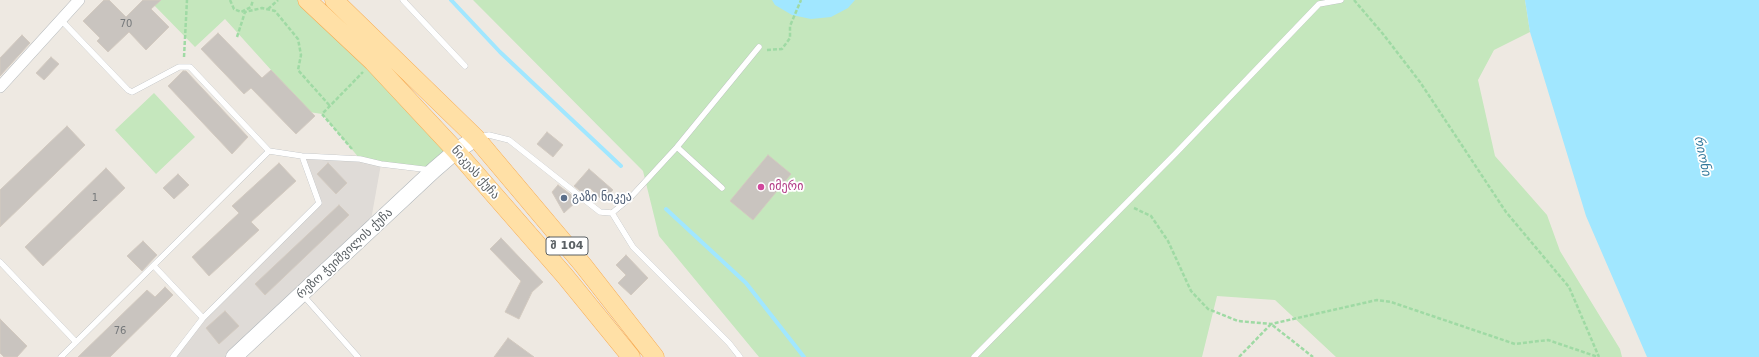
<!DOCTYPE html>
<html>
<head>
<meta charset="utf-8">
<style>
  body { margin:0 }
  canvas { display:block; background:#eee9e2 }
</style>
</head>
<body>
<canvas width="1759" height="357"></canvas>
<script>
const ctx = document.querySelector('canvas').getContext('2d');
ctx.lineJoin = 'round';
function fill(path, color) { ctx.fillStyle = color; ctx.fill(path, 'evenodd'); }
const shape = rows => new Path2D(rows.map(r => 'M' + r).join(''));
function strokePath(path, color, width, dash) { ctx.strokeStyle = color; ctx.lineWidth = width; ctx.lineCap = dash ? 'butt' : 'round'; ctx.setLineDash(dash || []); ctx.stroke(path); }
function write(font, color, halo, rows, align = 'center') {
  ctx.font = font + ' "DejaVu Sans","Noto Sans Georgian",sans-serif'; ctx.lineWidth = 3.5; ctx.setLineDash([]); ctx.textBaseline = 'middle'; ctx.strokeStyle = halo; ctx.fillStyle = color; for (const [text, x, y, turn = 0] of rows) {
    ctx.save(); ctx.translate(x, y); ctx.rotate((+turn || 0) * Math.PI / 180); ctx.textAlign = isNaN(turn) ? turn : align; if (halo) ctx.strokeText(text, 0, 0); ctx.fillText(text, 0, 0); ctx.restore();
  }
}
fill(shape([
  [302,156,360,159,381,164,371,220,229,357,173,357,203,318,319,203]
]), '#dfdbd7');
fill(shape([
  [149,0,307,0,456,151,434,170,360,159,322,114,309,112,225,19,195,47],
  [473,0,1525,0,1530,32,1494,50,1478,80,1495,156,1547,215,1560,251,1620,349,1622,357,1336,357,1275,300,1217,296,1202,357,759,357,659,236,643,171],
  [154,93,195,137,156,174,115,130]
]), '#c5e7bd');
fill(shape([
  [772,0,855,0,848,8,831,17,811,19,792,15,775,5],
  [1525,0,1759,0,1759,357,1647,357,1586,216,1530,32]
]), '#a1e7ff');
strokePath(shape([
  [451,0,500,52,621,166],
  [666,209,746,283,804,357]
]), '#a1e7ff', 4);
const building = shape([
  [104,0,109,0,126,17,143,0,161,0,151,9,169,27,146,50,129,32,108,52,97,41,100,38,83,21,104,0],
  [218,33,262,78,271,70,315,116,296,134,251,88,244,94,201,49,218,33],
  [22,35,30,43,0,76,0,58,22,35],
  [51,57,59,64,44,80,36,73,51,57],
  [183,71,186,71,248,137,232,154,168,86,183,71],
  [67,126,85,145,0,227,0,190,67,126],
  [547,132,563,145,553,157,537,144,547,132],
  [768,155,791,174,753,220,730,201,768,155],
  [279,163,296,181,251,222,259,230,209,276,192,257,239,213,232,206,279,163],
  [328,163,347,183,336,194,317,174,328,163],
  [106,168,125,188,43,266,25,247,106,168],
  [589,169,613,190,603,201,590,188,584,194,574,186,589,169],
  [178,174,189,185,174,199,163,188,178,174],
  [558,185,578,200,564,213,552,192,558,185],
  [339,205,349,215,265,295,255,284,339,205],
  [501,238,543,282,532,292,519,319,505,312,521,281,490,249,501,238],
  [143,241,157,255,142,271,127,256,143,241],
  [626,255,648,278,631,295,618,283,626,275,616,265,626,255],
  [165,287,173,295,110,357,78,357,147,290,155,297,165,287],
  [225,311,239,326,219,344,206,328,225,311],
  [0,319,27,346,17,357,4,357,0,353,0,319],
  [508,338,534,357,494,357,508,338]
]);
fill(building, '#c9c4bf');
strokePath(building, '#d3cac0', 1);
const lane = shape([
  [403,0,465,66],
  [62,21,128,90,132,92,179,67,190,67,269,151,302,156,360,159,381,164,431,170],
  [480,137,489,135,509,140,600,212,612,213,630,198,677,147,759,47],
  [677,147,722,188],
  [612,213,633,247,729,343,740,357],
  [0,262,76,342],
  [154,266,203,318],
  [302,294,358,357],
  [61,357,269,151],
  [173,357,203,318,319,203,302,156],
  [974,357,1176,153,1319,4,1341,0]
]);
const street = shape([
  [0,87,79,0]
]);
const secondary = shape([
  [234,357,434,170,456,151,476,138]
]);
const primary = shape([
  [307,0,373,62,456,151,565,276,631,357],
  [334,0,476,138,583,265,655,357]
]);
strokePath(lane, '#b3b7ba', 6);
strokePath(street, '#b3b7ba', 12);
strokePath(secondary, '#b1b7bb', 17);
strokePath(primary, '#f8ab51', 19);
strokePath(shape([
  [230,0,234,9,241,12,251,7,253,0],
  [1354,0,1383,34,1420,82,1506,212,1569,287,1599,357],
  [268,9,278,0],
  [237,37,245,12,262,8,275,11,298,39,301,55,298,70,330,106],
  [767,50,782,49,790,38,790,26,801,0],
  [184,57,187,0],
  [352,149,322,114,363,72],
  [1134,208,1151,216,1168,241,1191,291,1208,309,1238,321,1271,324,1377,300,1391,302,1515,344,1548,340,1598,357],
  [1239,357,1271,324,1313,357]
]), '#9fdaa4', 2.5, [4, 2]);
strokePath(lane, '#fff', 5.5);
strokePath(street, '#fff', 11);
strokePath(secondary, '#fff', 16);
strokePath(primary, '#ffe0a6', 18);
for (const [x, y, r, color] of [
  [761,187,4,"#d1479c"],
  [564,198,4,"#5c6f8a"]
]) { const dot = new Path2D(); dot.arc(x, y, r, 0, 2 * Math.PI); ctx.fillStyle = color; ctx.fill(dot); strokePath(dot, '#fff', 1.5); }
write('10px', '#76797b', null, [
  ["70",126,24],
  ["1",95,198],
  ["76",120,331]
]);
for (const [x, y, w] of [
  [567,246,42]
]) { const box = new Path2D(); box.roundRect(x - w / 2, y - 9, w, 18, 3); ctx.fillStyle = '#fff'; ctx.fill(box); strokePath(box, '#5a6064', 1); }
write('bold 11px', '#5a6064', null, [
  ["შ 104",567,246]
]);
write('12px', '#5a6064', '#fff', [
  ["ნიკეას ქუჩა",475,173,49],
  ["რეზო ჭეიშვილის ქუჩა",345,254,-43]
]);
write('12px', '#b23c85', '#fff', [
  ["იმერი",769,187]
], 'left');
write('12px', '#4e5e75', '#fff', [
  ["გაზი ნიკეა",572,198]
], 'left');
write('italic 13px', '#32789b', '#fff', [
  ["რიონი",1702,156,78]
]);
</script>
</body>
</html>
